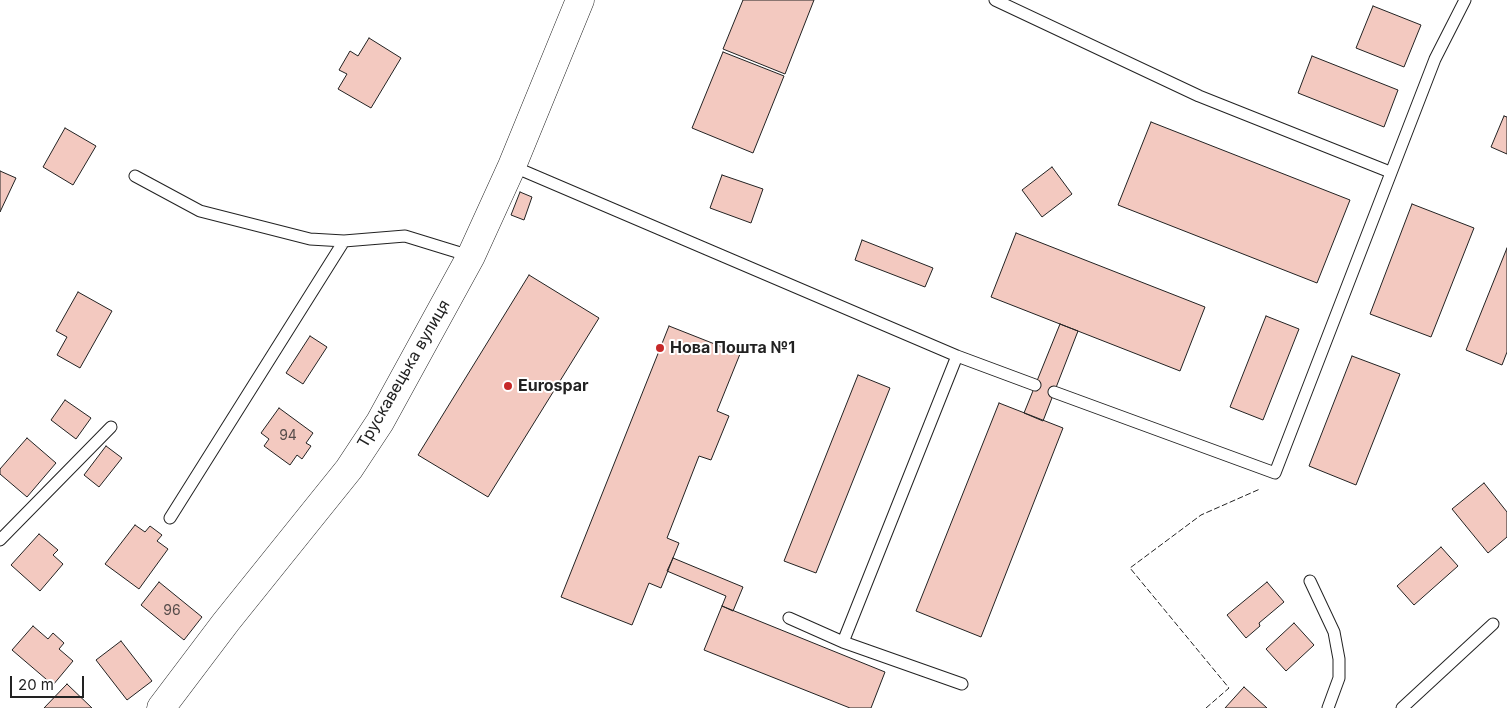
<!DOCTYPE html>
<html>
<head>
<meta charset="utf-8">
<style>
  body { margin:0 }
  #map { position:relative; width:1507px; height:708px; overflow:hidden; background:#fff; font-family:Inter,sans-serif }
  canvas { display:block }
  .scale { position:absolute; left:10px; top:676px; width:74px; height:22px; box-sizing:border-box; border:2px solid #222; border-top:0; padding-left:6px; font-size:15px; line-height:18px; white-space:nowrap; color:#222; -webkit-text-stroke:4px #fff; paint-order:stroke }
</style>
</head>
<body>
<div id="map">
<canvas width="1507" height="708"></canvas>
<div class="scale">20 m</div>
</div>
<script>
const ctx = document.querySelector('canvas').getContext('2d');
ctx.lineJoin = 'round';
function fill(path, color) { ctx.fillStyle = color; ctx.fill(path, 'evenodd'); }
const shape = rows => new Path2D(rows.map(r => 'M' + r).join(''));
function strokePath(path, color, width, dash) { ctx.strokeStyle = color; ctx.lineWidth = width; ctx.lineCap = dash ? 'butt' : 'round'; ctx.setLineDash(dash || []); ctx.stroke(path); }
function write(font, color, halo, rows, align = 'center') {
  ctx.font = font + ' Inter,sans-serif'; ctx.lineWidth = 4; ctx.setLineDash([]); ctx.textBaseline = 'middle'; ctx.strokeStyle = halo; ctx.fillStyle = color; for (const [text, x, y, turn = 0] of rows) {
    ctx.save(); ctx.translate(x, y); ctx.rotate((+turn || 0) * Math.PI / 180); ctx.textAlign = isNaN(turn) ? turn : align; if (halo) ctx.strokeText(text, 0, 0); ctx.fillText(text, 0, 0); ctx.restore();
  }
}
const building = shape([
  [743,0,814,0,785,74,723,49,743,0],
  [1373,6,1421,25,1404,67,1356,48,1373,6],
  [369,38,401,58,371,108,338,89,347,74,339,70,350,51,358,56,369,38],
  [723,52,784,76,753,153,692,128,723,52],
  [1312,56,1398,90,1384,127,1298,93,1312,56],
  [1504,116,1507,117,1507,154,1491,147,1504,116],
  [1151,122,1350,200,1317,283,1118,205,1151,122],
  [65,128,96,146,73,185,43,167,65,128],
  [1052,167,1072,194,1042,217,1022,190,1052,167],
  [0,171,16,178,0,212,0,171],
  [722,175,763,189,751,223,710,208,722,175],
  [520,192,532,197,524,220,511,215,520,192],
  [1412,204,1474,228,1431,337,1370,314,1412,204],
  [1016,233,1205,307,1180,371,991,297,1016,233],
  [862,240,933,268,925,287,855,260,862,240],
  [1507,248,1507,352,1502,365,1466,350,1507,248],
  [529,275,599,318,488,497,418,455,529,275],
  [78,292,112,311,80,368,57,355,67,337,56,331,78,292],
  [1266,316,1299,329,1263,420,1230,407,1266,316],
  [1060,324,1078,331,1043,421,1024,413,1060,324],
  [669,326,740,354,717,411,729,416,711,460,699,456,667,538,679,543,661,588,649,583,632,625,561,597,669,326],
  [310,336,327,347,303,384,286,373,310,336],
  [1352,356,1400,374,1356,485,1309,466,1352,356],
  [858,375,890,388,816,573,784,561,858,375],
  [65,400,91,418,76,439,51,420,65,400],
  [999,403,1063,428,981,637,916,611,999,403],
  [279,408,313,433,306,443,311,446,302,459,297,455,290,465,264,446,269,439,261,433,279,408],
  [27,438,56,463,27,497,0,474,0,469,27,438],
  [106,446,122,458,99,487,84,475,106,446],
  [1484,483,1507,512,1507,537,1488,553,1452,509,1484,483],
  [135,525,145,532,150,526,162,535,157,541,168,549,139,589,105,564,135,525],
  [39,534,58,550,53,555,63,564,40,591,11,565,39,534],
  [1441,547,1458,566,1414,605,1397,586,1441,547],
  [673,558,743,587,733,611,722,606,726,596,667,571,673,558],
  [159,582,202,617,184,640,141,605,159,582],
  [1267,582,1284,602,1259,623,1260,626,1246,638,1227,615,1267,582],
  [722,606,885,672,871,708,850,708,704,650,722,606],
  [1294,623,1314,645,1286,671,1266,649,1294,623],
  [33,626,48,639,53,633,64,643,59,649,73,661,53,685,12,650,33,626],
  [121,641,152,681,127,700,96,660,121,641],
  [67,684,92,708,44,708,67,684],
  [1244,687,1267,708,1225,708,1244,687]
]);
fill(building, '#f3c9c0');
strokePath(building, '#222', 1);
const lane = shape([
  [995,0,1199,96,1390,172],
  [512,166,957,356,1035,385],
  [135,176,200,211,310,239,344,241,405,236,470,256],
  [1054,392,1275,473,1435,59,1465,0],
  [170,518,344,241],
  [0,540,111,427],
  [1310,581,1334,632,1339,659,1339,678,1328,708],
  [789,618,843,642,962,684],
  [843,642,957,356],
  [1402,708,1493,624]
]);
const secondary = shape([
  [161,708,226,622,349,469,380,422,471,256,512,166,580,0]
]);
strokePath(lane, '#222', 13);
strokePath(secondary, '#222', 29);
strokePath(lane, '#fff', 11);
strokePath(secondary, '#fff', 28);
strokePath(shape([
  [1206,708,1229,688,1130,568,1201,515,1260,489]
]), '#222', 1, [6, 2.5]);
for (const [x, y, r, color] of [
  [660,348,5,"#c62828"],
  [508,386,5,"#c62828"]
]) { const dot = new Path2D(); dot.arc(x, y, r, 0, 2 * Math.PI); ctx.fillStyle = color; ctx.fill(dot); strokePath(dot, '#fff', 2); }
write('14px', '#564c4a', null, [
  ["94",288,436],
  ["96",172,611]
]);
write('bold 16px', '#222', '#fff', [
  ["Нова Пошта №1",670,348],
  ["Eurospar",518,386]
], 'left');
write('16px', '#222', '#fff', [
  ["Трускавецька вулиця",404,374,-60]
]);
</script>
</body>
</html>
